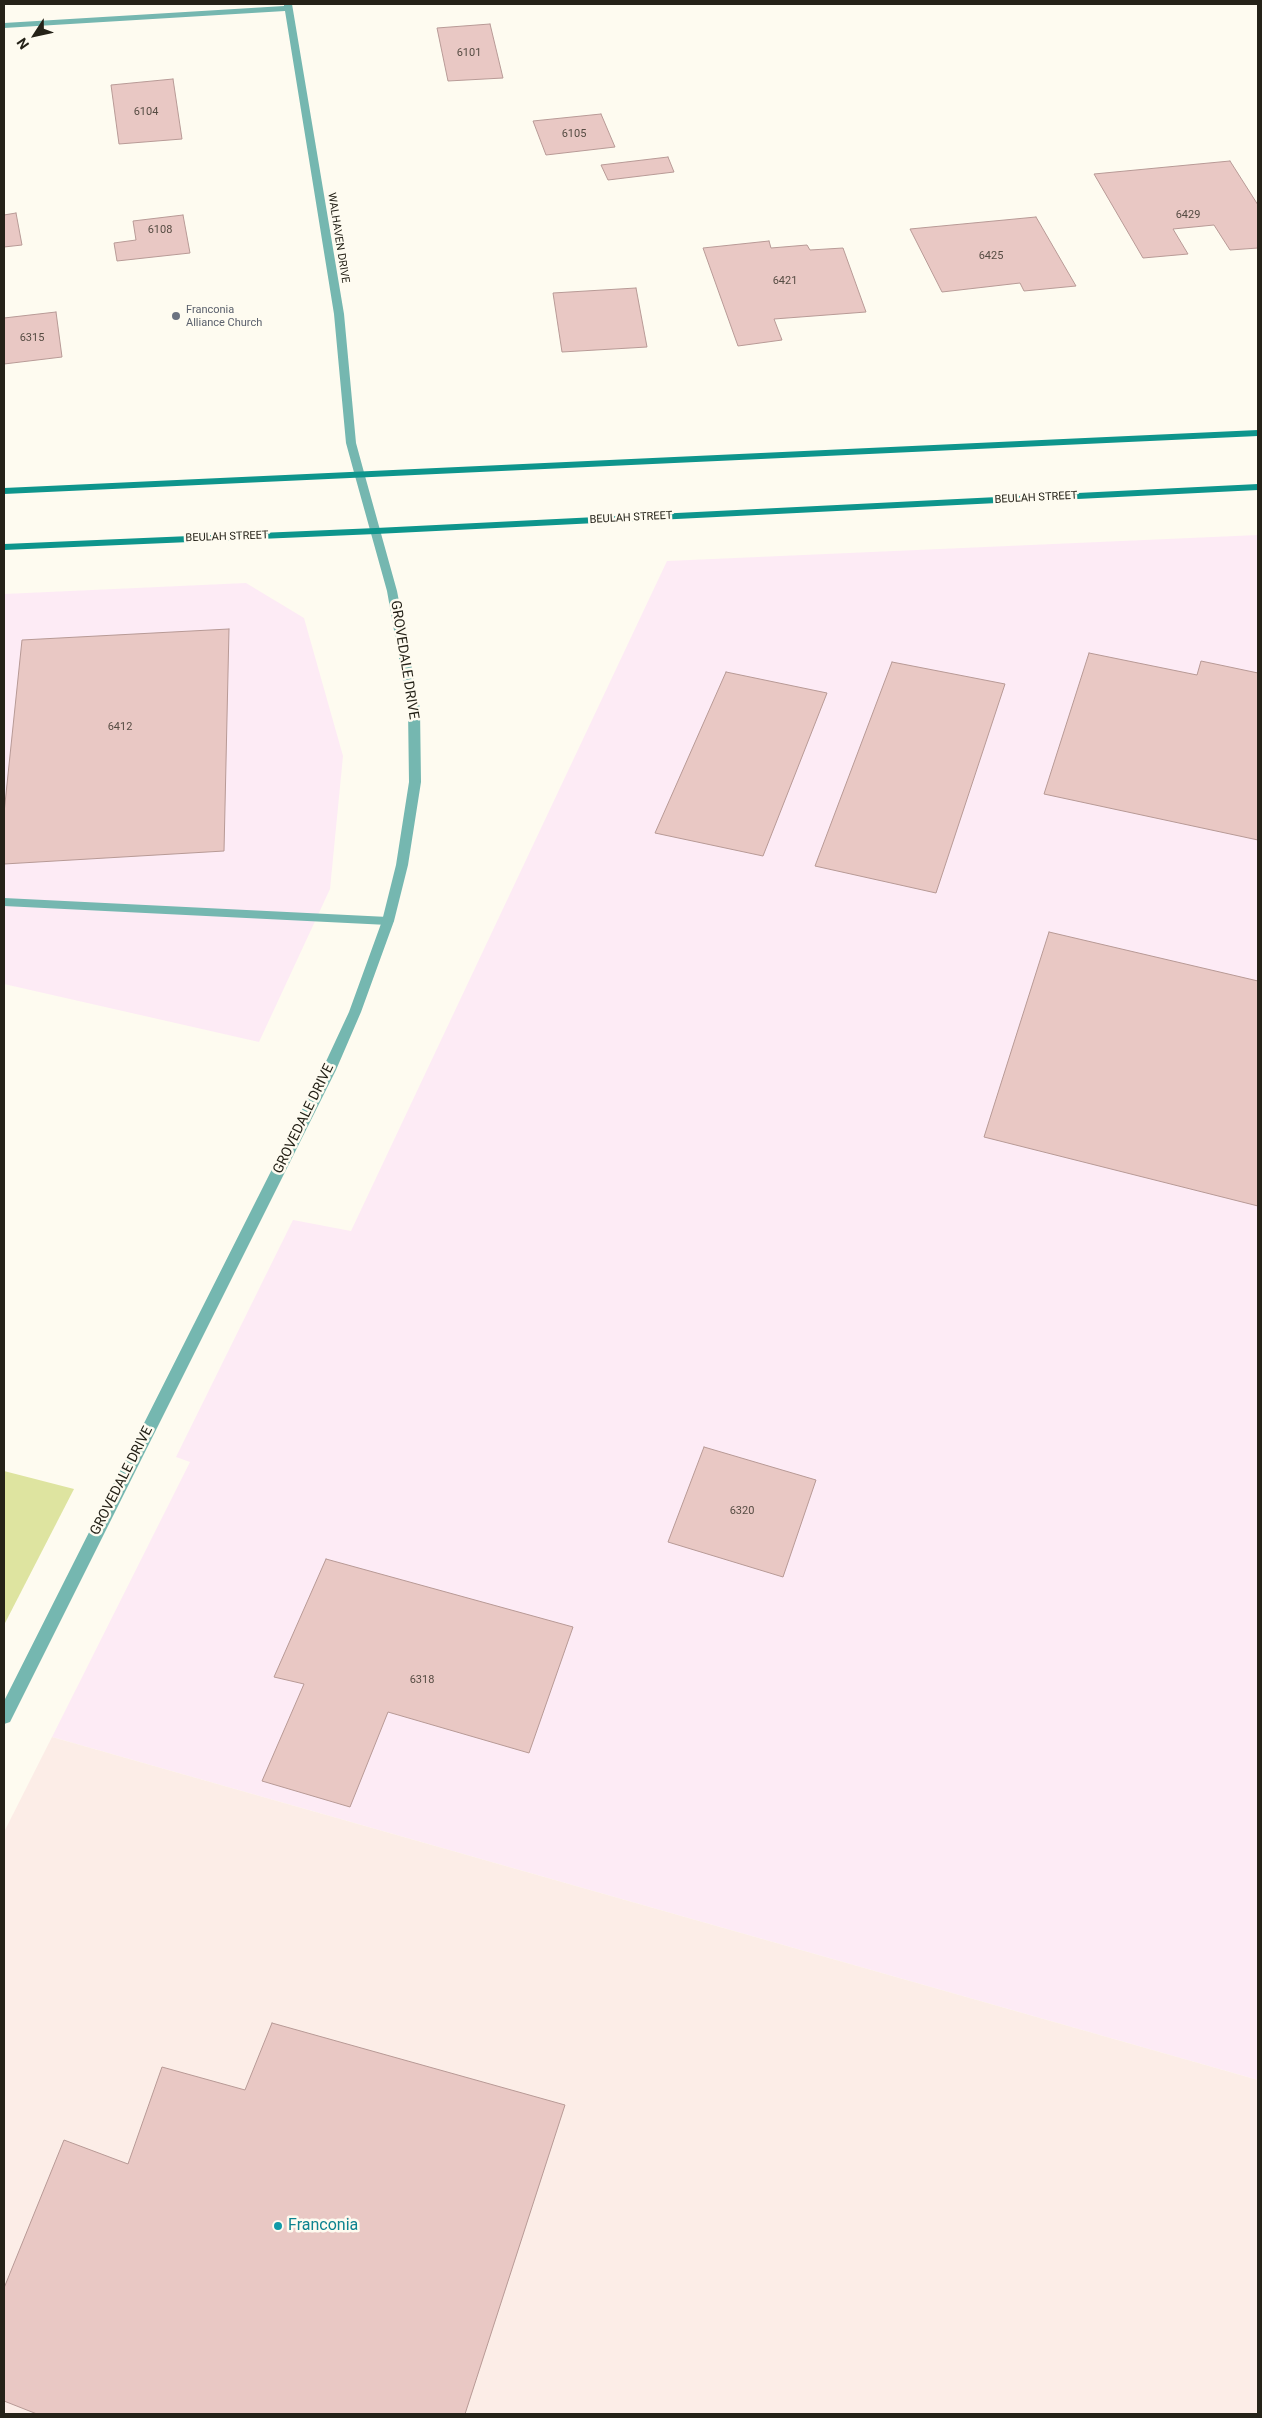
<!DOCTYPE html>
<html>
<head>
<meta charset="utf-8">
<style>
  body { margin:0 }
  #map { position:relative; width:1262px; height:2418px; overflow:hidden; background:#fefbf0; font-family:Roboto,sans-serif }
  canvas { display:block }
  .frame { position:absolute; inset:0; border:5px solid #252218; pointer-events:none }
  .north { position:absolute; left:10px; top:10px; width:50px; height:50px; -webkit-text-stroke:4px #fefbf0; paint-order:stroke; rotate:235deg; font-size:14px; font-weight:700; line-height:20px; text-align:center; color:#252218 }
  .north::after { content:''; display:block; margin:auto; width:18px; height:22px; background:#252218; clip-path:polygon(50% 0,100% 100%,50% 72%,0 100%) }
</style>
</head>
<body>
<div id="map">
<canvas width="1262" height="2418"></canvas>
<div class="frame"></div>
<div class="north">N</div>
</div>
<script>
const ctx = document.querySelector('canvas').getContext('2d');
ctx.lineJoin = 'round';
function fill(path, color) { ctx.fillStyle = color; ctx.fill(path, 'evenodd'); }
const shape = rows => new Path2D(rows.map(r => 'M' + r).join(''));
function strokePath(path, color, width, dash) { ctx.strokeStyle = color; ctx.lineWidth = width; ctx.lineCap = dash ? 'butt' : 'round'; ctx.setLineDash(dash || []); ctx.stroke(path); }
function write(font, color, halo, rows, align = 'center') {
  ctx.font = font + ' Roboto,sans-serif'; ctx.lineWidth = 5; ctx.setLineDash([]); ctx.textBaseline = 'middle'; ctx.strokeStyle = halo; ctx.fillStyle = color; for (const [text, x, y, turn = 0] of rows) {
    ctx.save(); ctx.translate(x, y); ctx.rotate((+turn || 0) * Math.PI / 180); ctx.textAlign = isNaN(turn) ? turn : align; if (halo) ctx.strokeText(text, 0, 0); ctx.fillText(text, 0, 0); ctx.restore();
  }
}
fill(shape([
  [1258,535,1258,2080,52,1737,190,1462,176,1457,293,1220,351,1231,667,561],
  [246,583,304,618,343,756,330,889,259,1042,4,984,4,594]
]), '#fdebf5');
fill(shape([
  [52,1737,1258,2080,1258,2414,4,2414,4,1832]
]), '#fcede7');
fill(shape([
  [4,1471,74,1489,4,1625]
]), '#dee4a0');
const building = shape([
  [490,24,503,78,448,81,437,28,490,24],
  [173,79,182,139,119,144,111,85,173,79],
  [601,114,615,147,546,155,533,121,601,114],
  [668,157,674,172,608,180,601,165,668,157],
  [1230,161,1258,205,1258,248,1230,250,1214,225,1173,229,1188,254,1143,258,1094,174,1230,161],
  [16,213,22,245,4,247,4,215,16,213],
  [183,215,190,253,117,261,114,243,136,240,133,221,183,215],
  [1036,217,1076,286,1024,291,1020,283,942,292,910,229,1036,217],
  [769,241,771,248,807,245,810,250,843,248,866,312,774,319,782,340,738,346,703,248,769,241],
  [636,288,647,347,562,352,553,293,636,288],
  [56,312,62,357,4,364,4,318,56,312],
  [229,629,224,851,4,864,4,813,22,640,229,629],
  [1089,653,1197,675,1201,661,1258,673,1258,840,1044,794,1089,653],
  [892,662,1005,684,936,893,815,866,892,662],
  [726,672,827,693,763,856,655,833,726,672],
  [1049,932,1258,981,1258,1206,984,1137,1049,932],
  [704,1447,816,1480,783,1577,668,1542,704,1447],
  [326,1559,573,1627,529,1753,388,1712,350,1807,262,1781,304,1684,274,1677,326,1559],
  [272,2023,565,2105,465,2414,37,2414,4,2401,4,2288,64,2140,128,2164,162,2067,245,2090,272,2023]
]);
fill(building, '#e9c8c4');
strokePath(building, '#b89a96', 1);
fill(shape([
  [4,898,388,917,394,921,388,925,4,906,4,898]
]), '#75b7b0');
fill(shape([
  [284,4,292,4,344,314,356,443,365,476,360,479,355,476,346,443,334,314,285,11,4,28,4,23,284,6,284,4]
]), '#75b7b0');
fill(shape([
  [360,473,365,476,397,591,420,709,421,782,408,865,394,921,361,1012,336,1070,10,1722,4,1724,4,1701,322,1070,349,1012,382,921,396,865,409,782,408,709,387,591,355,476,360,473]
]), '#75b7b0');
fill(shape([
  [1258,430,1258,436,4,494,4,488,1258,430],
  [1258,484,1258,490,376,534,4,550,4,544,376,528,1258,484]
]), '#0e958c');
for (const [x, y, r, color] of [
  [176,316,5,"#6b7280"],
  [278,2226,5,"#0f9aa8"]
]) { const dot = new Path2D(); dot.arc(x, y, r, 0, 2 * Math.PI); ctx.fillStyle = color; ctx.fill(dot); strokePath(dot, '#fefbf0', 2); }
write('11px', '#564c43', null, [
  ["6101",469,53],
  ["6104",146,112],
  ["6105",574,134],
  ["6429",1188,215],
  ["6108",160,230],
  ["6425",991,256],
  ["6421",785,281],
  ["6315",32,338],
  ["6412",120,727],
  ["6320",742,1511],
  ["6318",422,1680]
]);
write('11px', '#252218', '#fefbf0', [
  ["WALHAVEN DRIVE",338,238,81],
  ["BEULAH STREET",1036,498,-3],
  ["BEULAH STREET",631,518,-3],
  ["BEULAH STREET",227,537,-2]
]);
write('11px', '#5b616d', '#fefbf0', [
  ["Franconia",186,310],
  ["Alliance Church",186,323]
], 'left');
write('14px', '#252218', '#fefbf0', [
  ["GROVEDALE DRIVE",404,660,81],
  ["GROVEDALE DRIVE",304,1119,-64],
  ["GROVEDALE DRIVE",122,1481,-63]
]);
write('16px', '#0d838f', '#fefbf0', [
  ["Franconia",288,2226]
], 'left');
</script>
</body>
</html>
